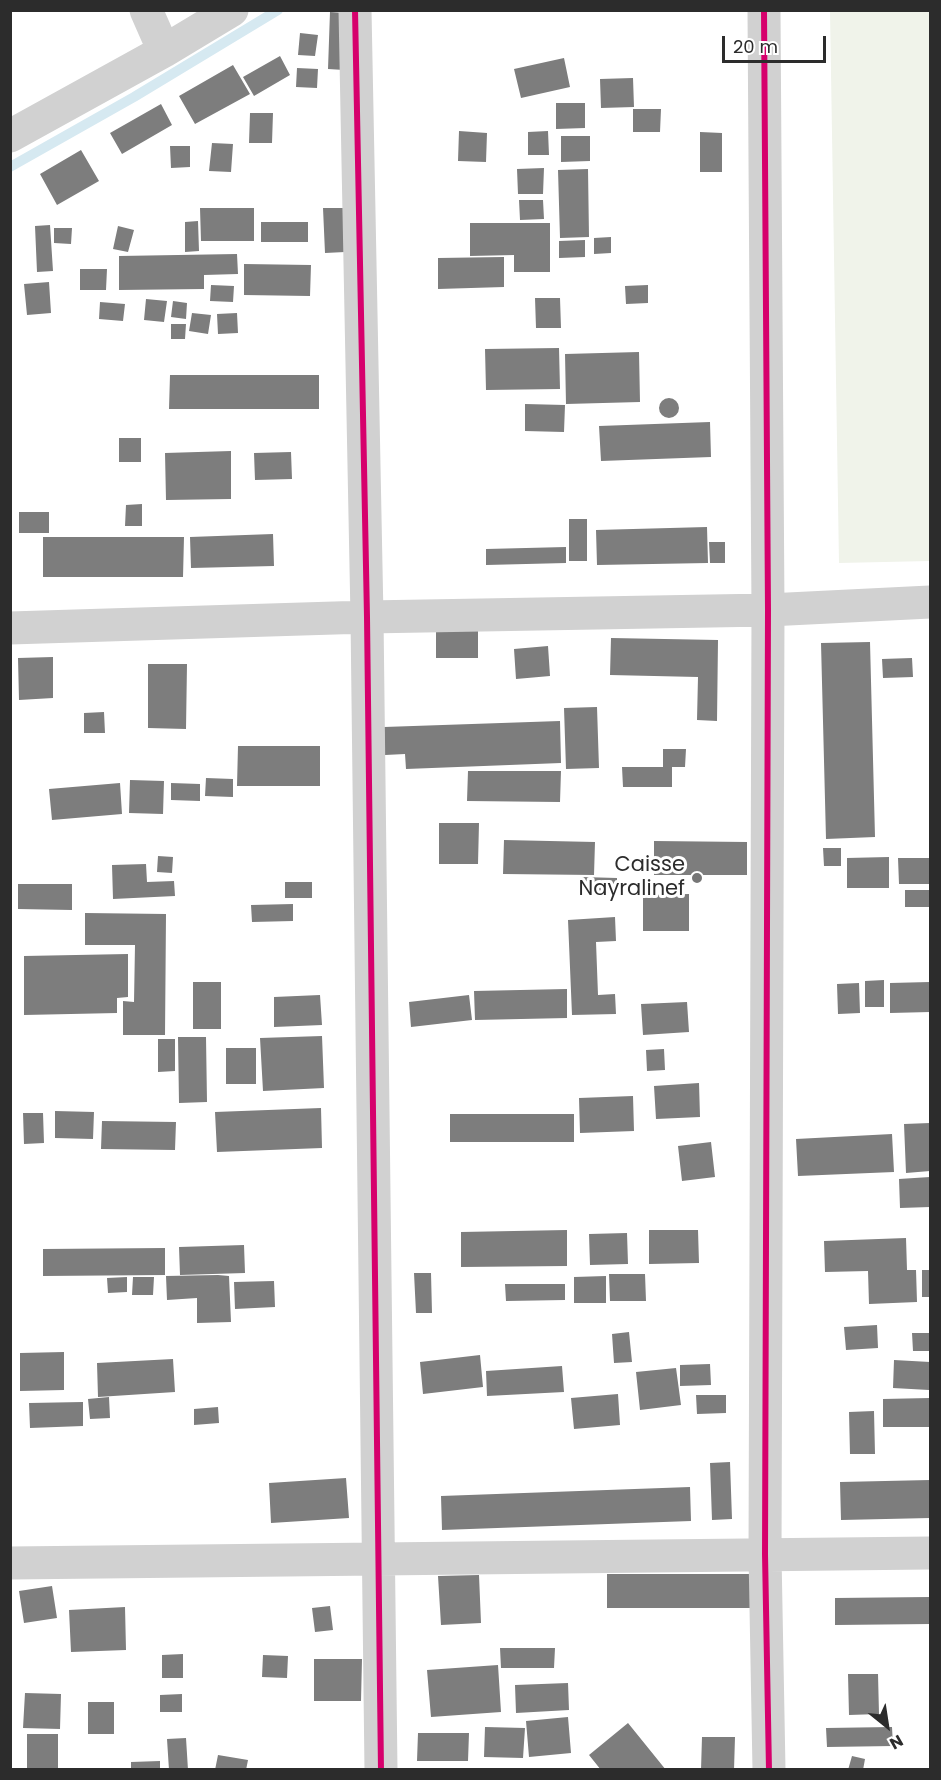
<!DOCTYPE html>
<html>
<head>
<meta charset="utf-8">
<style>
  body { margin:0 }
  #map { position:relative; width:941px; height:1780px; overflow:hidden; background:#fff; font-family:Poppins,sans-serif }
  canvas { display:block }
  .frame { position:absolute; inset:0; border:12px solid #2c2c2c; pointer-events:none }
  .north { position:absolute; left:857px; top:1696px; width:60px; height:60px; -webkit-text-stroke:4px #fff; paint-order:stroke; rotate:150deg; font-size:16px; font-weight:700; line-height:24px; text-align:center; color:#2c2c2c }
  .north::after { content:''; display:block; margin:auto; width:21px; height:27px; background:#2c2c2c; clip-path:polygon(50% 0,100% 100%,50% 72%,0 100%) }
  .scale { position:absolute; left:722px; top:36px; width:104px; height:27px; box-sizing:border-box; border:3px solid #2c2c2c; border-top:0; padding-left:8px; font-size:18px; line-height:21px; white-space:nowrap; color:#2c2c2c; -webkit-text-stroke:4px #fff; paint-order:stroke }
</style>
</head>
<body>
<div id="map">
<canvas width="941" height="1780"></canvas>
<div class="frame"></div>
<div class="north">N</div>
<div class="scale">20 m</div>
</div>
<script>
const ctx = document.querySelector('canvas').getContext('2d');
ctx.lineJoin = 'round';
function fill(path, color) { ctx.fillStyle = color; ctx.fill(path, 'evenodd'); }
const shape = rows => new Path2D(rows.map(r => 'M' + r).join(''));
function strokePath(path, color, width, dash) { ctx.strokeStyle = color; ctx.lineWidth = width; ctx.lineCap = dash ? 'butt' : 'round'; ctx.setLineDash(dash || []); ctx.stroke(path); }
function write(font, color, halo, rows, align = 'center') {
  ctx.font = font + ' Poppins,sans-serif'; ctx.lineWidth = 6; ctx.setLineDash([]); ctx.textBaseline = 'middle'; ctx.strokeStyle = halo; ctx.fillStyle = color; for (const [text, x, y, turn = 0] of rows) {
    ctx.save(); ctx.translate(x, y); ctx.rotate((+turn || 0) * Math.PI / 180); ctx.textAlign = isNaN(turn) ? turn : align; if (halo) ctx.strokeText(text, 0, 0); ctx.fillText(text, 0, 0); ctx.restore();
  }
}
fill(shape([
  [929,11,930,14,930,561,839,563,830,11]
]), '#f0f3ea');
strokePath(shape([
  [10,167,134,97,278,10]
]), '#d6e9f1', 10);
fill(shape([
  [330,12,346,13,344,70,328,69],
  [300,33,318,35,315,56,298,55],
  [280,56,290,75,254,96,243,77],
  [564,58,570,87,521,98,514,69],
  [233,65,250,94,195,124,179,96],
  [297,68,318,69,317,88,296,87],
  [633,78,634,107,601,108,600,79],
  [556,103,585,103,585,128,556,129],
  [161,104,172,125,122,154,110,133],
  [633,109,661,109,660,132,633,132],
  [250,113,273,113,272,143,249,143],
  [459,131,487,133,486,162,458,161],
  [548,131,549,155,528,155,528,132],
  [700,132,722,133,722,172,700,172],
  [561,136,590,136,590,161,561,162],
  [212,143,233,144,231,172,209,171],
  [170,146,190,146,190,167,171,168],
  [81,150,99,181,57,205,40,174],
  [544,168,543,194,518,194,517,169],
  [588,169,589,237,560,238,558,170],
  [519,200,543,200,544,219,520,220],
  [200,208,254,208,254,241,201,241],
  [323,208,344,208,345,252,325,253],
  [198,221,199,251,185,252,185,222],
  [261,222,308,222,308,242,261,242],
  [470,223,550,223,550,272,514,272,514,255,470,256],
  [50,225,53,271,37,272,35,226],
  [118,226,134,230,128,252,113,249],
  [54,228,72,228,71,244,54,243],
  [611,237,611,253,594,254,594,238],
  [585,240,585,257,559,258,559,241],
  [237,254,238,274,204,275,204,289,119,290,119,256],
  [504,257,504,287,438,289,438,258],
  [244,264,311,265,310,296,244,295],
  [80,269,107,269,106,290,80,290],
  [49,282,51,313,27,315,24,284],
  [211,285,234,286,233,302,210,301],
  [648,285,648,303,626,304,625,286],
  [535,298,560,298,561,328,536,328],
  [146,299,167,301,164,322,144,320],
  [173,301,187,303,186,319,171,317],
  [100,302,125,304,123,321,99,319],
  [192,313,211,315,208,334,189,331],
  [237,313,238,333,218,334,217,314],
  [171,324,186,324,185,339,171,339],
  [559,348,560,389,486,390,485,349],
  [639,352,640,402,566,404,565,354],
  [170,375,319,375,319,409,169,409],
  '659 408a10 10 0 1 1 20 0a10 10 0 1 1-20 0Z',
  [525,404,565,405,564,432,525,431],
  [710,422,711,457,601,461,599,426],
  [119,438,141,438,141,462,119,462],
  [231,451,231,499,166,500,165,453],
  [291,452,292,479,255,480,254,453],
  [142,504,142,526,125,526,126,505],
  [19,512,49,512,49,533,19,533],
  [569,519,587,519,587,561,569,561],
  [707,527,708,563,597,565,596,530],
  [273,534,274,566,191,568,190,537],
  [43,537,184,537,183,577,43,577],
  [709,542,725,542,725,563,710,563],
  [566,547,566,563,486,565,486,549],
  [478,629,478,658,436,658,436,630],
  [611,638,718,640,717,721,697,720,698,677,610,675],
  [870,642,875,837,826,839,821,643],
  [548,646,550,676,516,679,514,649],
  [53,657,53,698,19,700,18,658],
  [912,658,913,677,883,678,882,659],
  [148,664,187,664,186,729,148,728],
  [597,707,599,768,566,769,564,708],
  [104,712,105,733,84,733,84,713],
  [560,721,561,763,406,769,405,754,385,755,384,727],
  [238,746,320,746,320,786,237,786],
  [663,749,686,749,685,767,672,767,672,787,623,787,622,767,663,767],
  [468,771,561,771,560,802,467,801],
  [206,778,233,779,233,797,205,796],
  [130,780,164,781,163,814,129,813],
  [120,783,122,814,52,820,49,789],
  [171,783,200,784,200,801,171,800],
  [439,823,479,823,478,864,439,864],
  [504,840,595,842,594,875,503,874],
  [654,841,747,842,747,875,654,875],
  [823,848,841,848,841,866,824,866],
  [158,856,173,857,172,873,157,872],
  [889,857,889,888,847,888,847,858],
  [898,858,930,858,930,884,899,884],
  [146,864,147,882,174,881,175,896,113,899,112,865],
  [582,877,617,878,617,893,581,892],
  [285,882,312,882,312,898,285,898],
  [18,884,72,884,72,910,18,909],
  [905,890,930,890,930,907,905,907],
  [689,894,689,931,643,931,643,895],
  [293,904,293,921,252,922,251,905],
  [85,913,166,914,165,1035,123,1035,123,1001,134,1002,135,945,85,945],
  [615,917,616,941,596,942,598,995,615,994,616,1014,572,1015,568,920],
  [128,954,128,997,117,998,117,1013,24,1015,24,956],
  [884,980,884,1007,865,1007,865,981],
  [193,982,221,982,221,1029,193,1029],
  [930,982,930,1012,890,1013,890,983],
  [859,983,860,1013,838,1014,837,984],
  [567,989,567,1018,475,1020,474,991],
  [320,995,322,1025,274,1027,274,997],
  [469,995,472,1020,411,1027,409,1002],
  [687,1002,689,1032,643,1035,641,1004],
  [322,1036,324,1088,263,1091,260,1038],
  [178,1037,206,1037,207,1102,179,1103],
  [158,1039,175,1039,175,1071,158,1072],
  [226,1048,256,1048,256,1084,226,1084],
  [664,1049,665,1070,647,1071,646,1050],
  [699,1083,700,1117,656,1119,654,1086],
  [633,1096,634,1131,580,1133,579,1098],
  [321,1108,322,1148,217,1152,215,1112],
  [55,1111,94,1112,93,1139,55,1138],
  [23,1113,43,1113,44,1143,24,1144],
  [450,1114,574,1114,574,1142,450,1142],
  [102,1121,176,1122,175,1150,101,1149],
  [930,1123,930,1171,906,1173,904,1124],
  [892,1134,894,1172,798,1176,796,1139],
  [711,1142,715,1177,682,1181,678,1146],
  [930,1177,930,1207,900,1208,899,1179],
  [567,1230,567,1266,461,1267,461,1232],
  [649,1230,698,1230,699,1263,649,1264],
  [627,1233,628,1264,590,1265,589,1234],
  [906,1238,907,1270,916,1270,917,1302,869,1304,868,1271,825,1272,824,1241],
  [244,1245,245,1273,180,1275,179,1247],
  [165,1248,165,1275,43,1276,43,1249],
  [922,1270,930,1270,930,1297,922,1297],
  [414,1273,431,1273,432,1313,416,1313],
  [609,1274,645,1274,646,1301,610,1301],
  [218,1275,229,1276,231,1322,197,1323,197,1298,167,1300,166,1276],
  [606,1276,606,1303,574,1303,574,1277],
  [127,1277,127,1292,108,1293,107,1278],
  [133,1277,154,1277,153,1295,132,1295],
  [274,1281,275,1307,235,1309,234,1282],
  [505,1284,565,1284,565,1300,506,1301],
  [877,1325,878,1348,846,1350,844,1327],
  [629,1332,632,1362,614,1363,612,1334],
  [912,1333,930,1333,930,1351,913,1351],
  [64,1352,64,1390,20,1391,20,1353],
  [480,1355,483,1387,423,1394,420,1362],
  [173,1359,175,1392,98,1397,97,1363],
  [894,1360,930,1362,929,1390,893,1388],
  [710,1364,711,1385,680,1386,680,1365],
  [562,1366,564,1392,487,1396,486,1371],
  [676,1368,681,1405,640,1410,636,1372],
  [618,1394,620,1425,574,1429,571,1398],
  [696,1395,726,1395,726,1413,697,1414],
  [109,1397,110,1418,90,1419,88,1399],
  [930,1398,930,1427,883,1427,883,1399],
  [83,1402,83,1426,30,1428,29,1403],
  [218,1407,219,1423,194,1425,194,1409],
  [874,1411,875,1454,850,1454,849,1412],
  [730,1462,732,1519,712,1520,710,1463],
  [346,1478,349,1518,271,1523,269,1483],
  [930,1480,930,1518,841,1520,840,1482],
  [690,1487,691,1521,442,1530,441,1496],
  [607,1574,751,1574,750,1608,607,1608],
  [479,1575,481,1623,441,1625,438,1576],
  [52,1586,57,1618,24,1623,19,1591],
  [930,1597,930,1624,835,1625,835,1598],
  [330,1606,333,1630,315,1632,312,1608],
  [125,1607,126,1650,71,1652,69,1610],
  [500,1648,555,1648,554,1668,501,1668],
  [183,1654,183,1678,162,1678,162,1655],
  [263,1655,288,1656,287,1678,262,1677],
  [314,1659,362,1659,361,1701,314,1701],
  [498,1665,501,1712,431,1717,427,1670],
  [848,1674,878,1674,879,1714,849,1715],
  [568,1683,569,1710,516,1713,515,1685],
  [25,1693,61,1694,60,1729,23,1728],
  [182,1694,182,1712,160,1712,160,1695],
  [88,1702,114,1702,114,1734,88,1734],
  [568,1717,571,1753,529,1757,526,1721],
  [628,1723,666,1770,601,1770,589,1755],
  [485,1727,525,1728,523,1758,484,1757],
  [892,1727,893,1746,827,1747,826,1728],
  [418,1733,469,1733,468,1761,417,1761],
  [27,1734,58,1734,58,1768,27,1769],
  [702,1737,735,1737,734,1770,701,1770],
  [186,1738,188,1770,169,1770,167,1739],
  [218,1755,248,1760,246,1770,215,1770],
  [852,1756,865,1759,863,1770,848,1770],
  [160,1761,160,1770,131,1770,131,1762]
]), '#7d7d7d');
strokePath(shape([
  [146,10,164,51],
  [355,10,367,617,381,1770],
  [764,10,768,610,765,1554,769,1770],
  [10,136,164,51,232,10],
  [10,628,367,617,768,610,930,602],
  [10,1563,930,1553]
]), '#d1d1d1', 33);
strokePath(shape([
  [355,10,367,617,381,1770],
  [764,10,768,610,765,1554,769,1770]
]), '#d6006c', 6);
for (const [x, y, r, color] of [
  [697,878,6,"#767676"]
]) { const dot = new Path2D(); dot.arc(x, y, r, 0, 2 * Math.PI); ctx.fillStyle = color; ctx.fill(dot); strokePath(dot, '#fff', 2); }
write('21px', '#2c2c2c', '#fff', [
  ["Caisse",685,866],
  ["Nayralinef",685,890]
], 'right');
</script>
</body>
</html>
